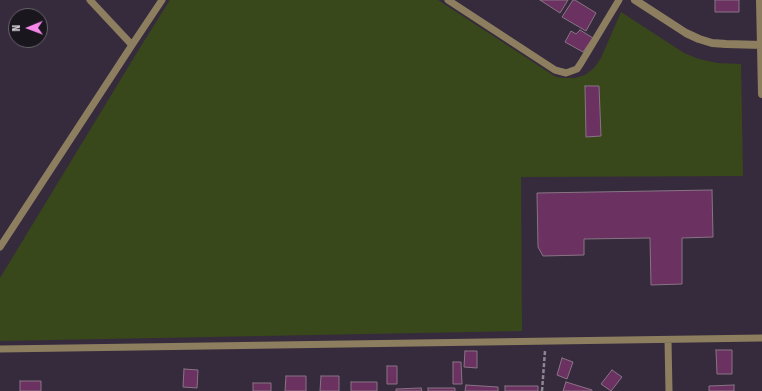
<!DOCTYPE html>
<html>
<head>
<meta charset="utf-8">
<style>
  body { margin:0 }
  #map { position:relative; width:762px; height:391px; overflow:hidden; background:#362b3c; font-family:"Fira Sans Condensed",sans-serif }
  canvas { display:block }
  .north { position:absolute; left:8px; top:8px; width:40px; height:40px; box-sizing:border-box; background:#1a161d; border:1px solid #666169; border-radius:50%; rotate:269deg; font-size:11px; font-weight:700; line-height:16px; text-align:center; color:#d8d1dc }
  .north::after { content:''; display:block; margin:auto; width:14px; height:18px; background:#f788ec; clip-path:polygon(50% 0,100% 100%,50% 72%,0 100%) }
</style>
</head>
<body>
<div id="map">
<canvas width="762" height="391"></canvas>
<div class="north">N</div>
</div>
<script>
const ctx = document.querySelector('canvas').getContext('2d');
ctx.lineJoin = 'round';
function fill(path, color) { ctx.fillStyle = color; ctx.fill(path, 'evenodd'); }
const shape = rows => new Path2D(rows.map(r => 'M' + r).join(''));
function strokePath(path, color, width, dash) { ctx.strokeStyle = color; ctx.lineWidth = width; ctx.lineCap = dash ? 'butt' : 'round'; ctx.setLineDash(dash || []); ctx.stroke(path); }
fill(shape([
  [170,0,438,0,556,77,565,78,575,78,585,75,594,68,601,58,621,12,684,53,699,59,717,63,741,64,743,176,521,177,522,331,0,341,0,278,141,46]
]), '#39481a');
const building = shape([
  [540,0,568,0,560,13,540,0],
  [573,0,575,0,596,13,586,31,562,17,573,0],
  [715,0,739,0,739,12,715,12,715,0],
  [580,30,593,38,583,52,565,42,571,31,576,34,580,30],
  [585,86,599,86,601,136,586,137,585,86],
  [712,190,713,237,682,238,682,284,651,285,650,238,584,239,584,255,543,256,538,247,537,193,712,190],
  [716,350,732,350,732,374,717,374,716,350],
  [465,351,477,351,477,368,464,367,465,351],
  [562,358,573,362,567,379,557,375,562,358],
  [453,362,461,362,462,384,453,384,453,362],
  [387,366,397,366,397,384,387,384,387,366],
  [184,369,198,370,197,388,183,387,184,369],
  [612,370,622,377,611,391,601,384,612,370],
  [286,376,306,376,306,391,285,391,286,376],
  [321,376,339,376,339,391,320,391,321,376],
  [20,381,41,381,41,391,20,391,20,381],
  [351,382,377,382,377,391,351,391,351,382],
  [566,382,592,390,592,391,563,391,566,382],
  [253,383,271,383,271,391,253,391,253,383],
  [466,385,498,387,498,391,465,391,466,385],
  [734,385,734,391,709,391,709,386,734,385],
  [505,386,538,386,538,391,505,391,505,386],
  [421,388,422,391,396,391,396,389,421,388],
  [428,388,455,388,455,391,428,391,428,388]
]);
fill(building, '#6a3161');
strokePath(building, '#887584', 1);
strokePath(shape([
  [542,391,545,351]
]), '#8f8694', 2.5, [4, 2]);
strokePath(shape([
  [90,0,132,45,162,0],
  [448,0,555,70,566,73,577,69,581,63,619,0],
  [0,247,132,45],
  [668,340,669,391],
  [0,349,762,338]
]), '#8c7e5f', 7);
strokePath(shape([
  [635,0,686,33,699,39,712,43,726,44,762,45],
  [760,0,762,94]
]), '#8c7e5f', 8);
</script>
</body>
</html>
